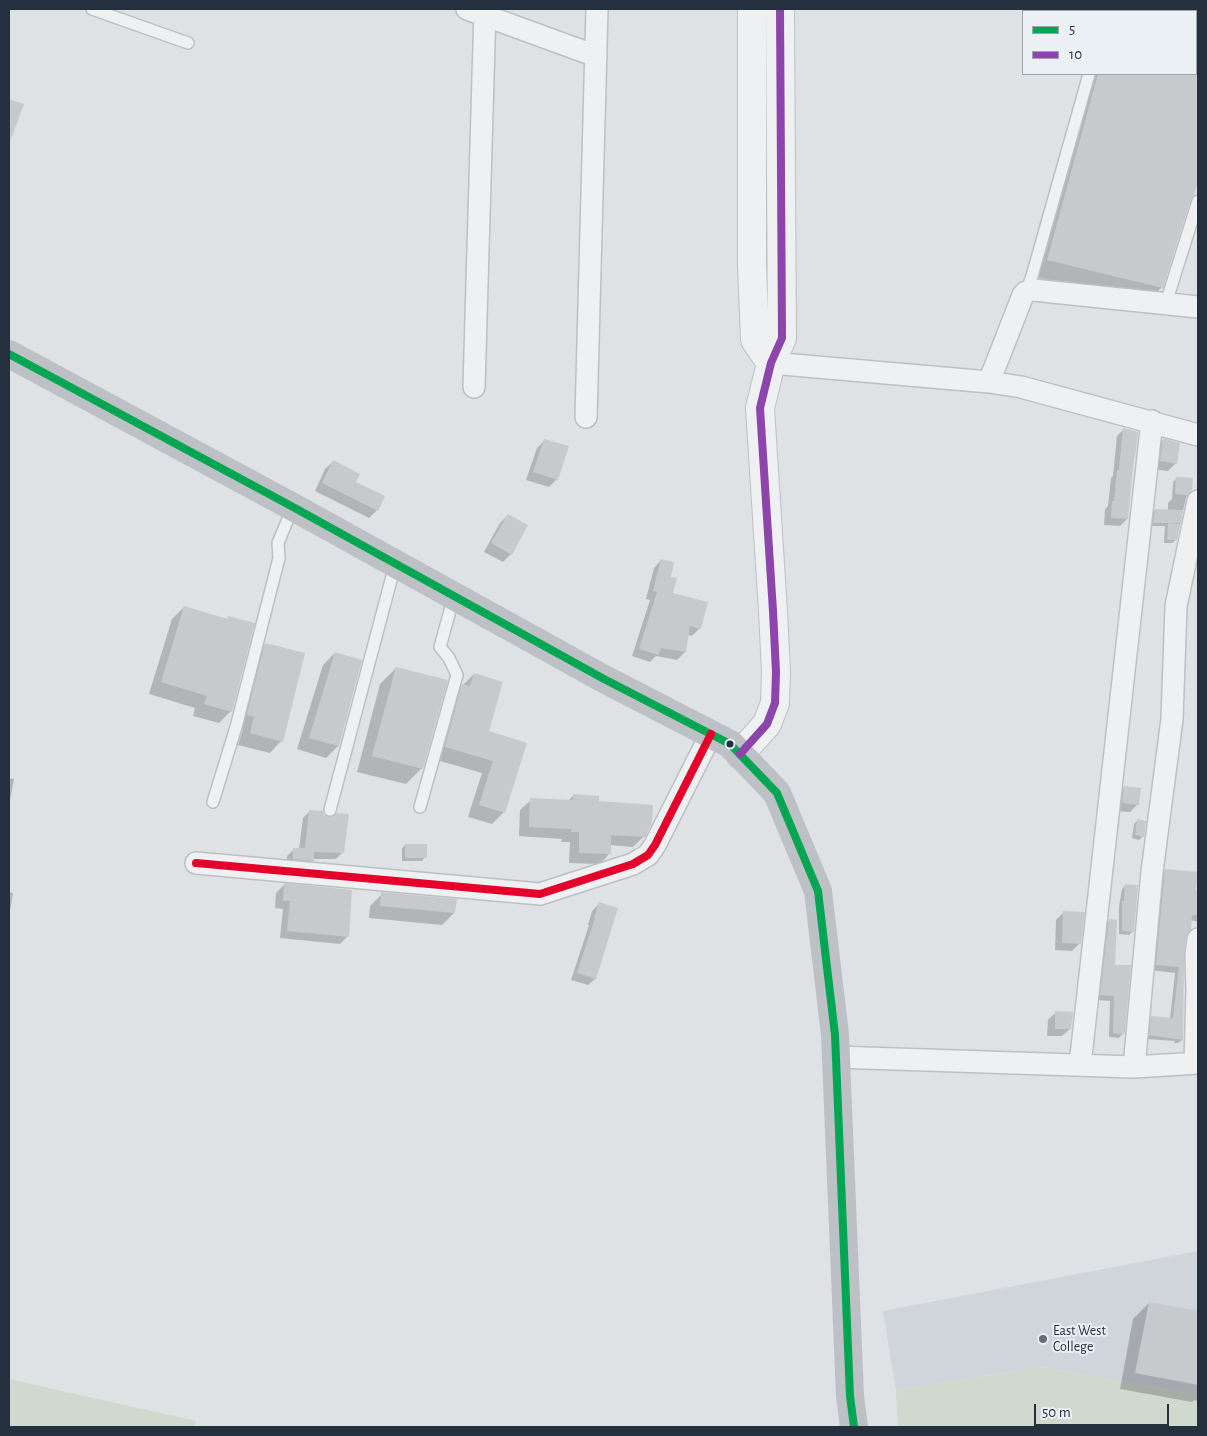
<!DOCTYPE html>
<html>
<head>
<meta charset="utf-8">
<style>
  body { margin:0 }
  #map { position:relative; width:1207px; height:1436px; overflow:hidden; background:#dfe2e5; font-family:"Alegreya Sans",sans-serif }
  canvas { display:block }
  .frame { position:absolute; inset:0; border:10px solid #25303f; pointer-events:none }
  .legend { position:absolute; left:1022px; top:10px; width:175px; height:65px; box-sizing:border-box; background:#ebf0f5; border:1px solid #9ca3ac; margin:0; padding:6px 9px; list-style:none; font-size:15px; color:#25303f }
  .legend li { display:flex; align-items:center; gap:10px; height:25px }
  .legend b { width:25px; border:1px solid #9ca3ac }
  .scale { position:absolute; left:1034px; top:1404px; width:135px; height:22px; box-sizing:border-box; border:2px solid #25303f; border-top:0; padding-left:6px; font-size:15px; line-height:18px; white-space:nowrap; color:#25303f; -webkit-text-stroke:4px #ebf0f5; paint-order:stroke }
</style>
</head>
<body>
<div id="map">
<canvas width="1207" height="1436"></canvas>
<div class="frame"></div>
<ul class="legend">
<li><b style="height:6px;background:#00a651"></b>5</li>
<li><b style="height:6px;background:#8e44ad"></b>10</li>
</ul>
<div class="scale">50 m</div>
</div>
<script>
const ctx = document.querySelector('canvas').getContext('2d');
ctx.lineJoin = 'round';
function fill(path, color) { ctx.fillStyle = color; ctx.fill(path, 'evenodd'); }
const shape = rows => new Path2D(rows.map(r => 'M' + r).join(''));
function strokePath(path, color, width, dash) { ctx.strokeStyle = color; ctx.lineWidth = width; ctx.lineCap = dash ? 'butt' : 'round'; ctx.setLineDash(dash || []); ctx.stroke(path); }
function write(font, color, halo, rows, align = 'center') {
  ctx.font = font + ' "Alegreya Sans",sans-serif'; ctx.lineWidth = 4; ctx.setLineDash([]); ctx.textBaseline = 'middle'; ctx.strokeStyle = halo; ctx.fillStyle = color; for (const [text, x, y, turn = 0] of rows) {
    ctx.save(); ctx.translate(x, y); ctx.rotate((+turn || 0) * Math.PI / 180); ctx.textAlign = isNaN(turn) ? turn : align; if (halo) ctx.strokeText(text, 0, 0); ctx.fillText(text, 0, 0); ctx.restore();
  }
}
fill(shape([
  [1198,1251,1198,1395,1041,1367,896,1390,883,1311]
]), '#d0d5dc');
fill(shape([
  [1041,1367,1198,1395,1198,1427,898,1427,896,1390],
  [9,1379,196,1421,195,1427,9,1427]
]), '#d0d9ce');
fill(shape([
  [1196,41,1198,42,1198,176,1162,287,1146,303,1031,276,1087,74,1196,74],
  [1124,429,1133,459,1127,519,1120,526,1104,525,1105,509,1108,506,1111,478,1113,476,1117,436],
  [545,440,557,479,549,487,526,480,537,448],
  [1163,440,1176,463,1168,471,1153,469,1155,447],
  [333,462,354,482,377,510,369,518,315,491,325,469],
  [1176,479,1187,494,1176,540,1172,543,1164,543,1165,526,1150,526,1152,514,1155,510,1168,511,1168,503,1172,499,1173,482],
  [508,515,511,554,503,562,484,552,500,523],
  [661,560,669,578,671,594,700,628,692,636,688,635,685,652,677,660,656,656,650,662,632,656,650,600,646,599,654,568],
  [184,607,226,620,229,617,231,711,219,723,193,716,195,708,149,694,172,619],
  [265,645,281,741,270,753,238,745,243,729,236,727,253,657],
  [335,653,361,661,338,746,326,758,297,749,323,665],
  [396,668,422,768,406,784,357,772,380,684],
  [474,674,504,812,492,824,468,817,482,773,433,759,451,697],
  [9,778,14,779,9,806],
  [1124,788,1138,804,1130,812,1115,811,1116,795],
  [574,795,597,802,644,836,633,847,610,845,610,853,600,864,569,863,570,842,561,842,562,839,519,836,520,810,531,800,568,801],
  [310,811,323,816,343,852,336,859,313,859,306,868,286,866,287,856,294,849,299,849,303,818],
  [1137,821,1143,836,1139,840,1132,838,1134,824],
  [405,845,425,857,422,861,402,861,402,848],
  [1166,870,1194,891,1198,891,1198,922,1190,920,1184,937,1182,1040,1178,1043,1174,1043,1175,1041,1147,1039,1148,1021,1152,1017,1170,1019,1175,973,1151,970,1159,876],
  [284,885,348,936,340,944,280,938,283,909,275,908,276,893],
  [1126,885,1133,931,1129,935,1119,934,1119,906,1122,889],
  [9,892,13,893,9,918],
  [382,894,454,913,442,925,369,918,370,906],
  [599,904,616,909,595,979,588,985,571,980,589,925,588,925,592,911],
  [1064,912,1080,943,1072,951,1055,950,1056,920],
  [1109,921,1123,1033,1119,1038,1109,1037,1110,1001,1096,1000,1105,925],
  [1056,1012,1070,1029,1062,1036,1047,1036,1048,1020],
  [1149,1303,1198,1312,1198,1401,1194,1400,1192,1402,1120,1389,1133,1319]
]), '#0003');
fill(shape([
  [1098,74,1198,74,1198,182,1194,195,1191,199,1163,288,1047,260],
  [9,99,24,104,10,142,9,142],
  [1123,428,1138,432,1135,458,1134,458,1128,519,1111,518,1112,501,1114,501,1117,470,1119,470],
  [1163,438,1180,443,1177,464,1160,461],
  [544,439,569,446,558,480,533,472],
  [333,460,360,474,356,482,385,496,378,511,322,483],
  [1176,477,1193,478,1192,490,1188,495,1175,494],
  [1155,509,1183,510,1181,523,1153,523],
  [508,514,528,525,512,555,491,543],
  [1168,523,1180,524,1177,540,1167,540],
  [661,559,674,562,671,577,677,578,673,593,708,602,701,629,690,626,686,652,661,648,658,655,639,649,657,592,653,591],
  [184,606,228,619,228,616,255,623,232,712,204,704,207,696,161,682],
  [265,643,305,653,283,742,250,733,254,717,247,715],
  [335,652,362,660,339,746,309,738],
  [396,667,448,680,423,769,372,756],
  [474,673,503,682,489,731,527,743,505,813,479,805,493,761,445,747,462,684,470,686],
  [1124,786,1141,788,1139,805,1122,803],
  [573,794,599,796,599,801,653,805,652,823,645,837,611,835,611,854,579,853,579,832,571,832,571,829,529,827,530,798,573,800],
  [309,810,323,811,324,815,329,817,332,817,337,813,349,814,344,853,314,852,314,861,293,859,293,848,305,848],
  [1137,819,1146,821,1144,837,1135,835],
  [405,844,427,844,427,858,405,858],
  [1165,869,1198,872,1196,890,1198,890,1198,915,1192,915,1191,929,1186,937,1184,954,1183,1040,1149,1035,1151,1016,1173,1018,1179,967,1156,965],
  [284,883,352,890,349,937,287,931,290,901,283,901],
  [1125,884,1138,885,1134,932,1122,931,1122,901,1124,901],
  [381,892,457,899,455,913,380,906],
  [599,902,618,908,596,979,577,973,595,918,594,918],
  [1063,911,1085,912,1081,944,1062,943],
  [1109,919,1117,920,1115,965,1131,965,1125,1034,1113,1033,1114,996,1100,995],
  [1055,1011,1073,1012,1071,1029,1055,1029],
  [1149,1302,1198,1311,1198,1385,1135,1373]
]), '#c7cacd');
const service = shape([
  [92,9,188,43],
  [1108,11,1109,9],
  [1026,292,1032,276,1089,74],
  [1166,303,1198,201],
  [213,802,236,727,279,558,278,543,293,507],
  [420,807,457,675,449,658,440,647,454,596],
  [330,810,395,565]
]);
const minor = shape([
  [467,9,596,56],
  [771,363,989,382,1021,387,1198,435],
  [989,382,1023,295,1026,292,1033,290,1198,307],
  [474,387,485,9],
  [586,417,597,9],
  [196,863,540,894,633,864,648,855,655,845,711,734],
  [836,1057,1134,1067,1198,1063],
  [1195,1063,1197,990,1196,955,1198,939],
  [1080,1065,1152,421],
  [1134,1067,1152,872,1172,719,1176,606,1198,501]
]);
const tertiary = shape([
  [752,9,752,266,755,340,771,363],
  [740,754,767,724,775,703,776,672,773,611,760,408,771,363,782,338,780,9]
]);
strokePath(service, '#bdc0c3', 14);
strokePath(minor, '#bdc0c3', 24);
strokePath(tertiary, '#bdc0c3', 30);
strokePath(service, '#eef0f2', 11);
strokePath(minor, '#eef0f2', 21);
strokePath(tertiary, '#eef0f2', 28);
strokePath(shape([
  [9,354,293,507,604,679,730,744,777,793,818,891,835,1035,850,1396,854,1427]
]), '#bdc0c5', 28);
strokePath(shape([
  [9,354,293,507,604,679,730,744,777,793,818,891,835,1035,850,1396,854,1427]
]), '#00a651', 8);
strokePath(shape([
  [740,754,767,724,775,703,776,672,773,611,760,408,771,363,782,338,780,9]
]), '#8e44ad', 8);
strokePath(shape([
  [196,863,540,894,633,864,648,855,655,845,711,734]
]), '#e4002b', 8);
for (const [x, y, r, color] of [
  [730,744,4.5,"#25303f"],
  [1043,1339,5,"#666e79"]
]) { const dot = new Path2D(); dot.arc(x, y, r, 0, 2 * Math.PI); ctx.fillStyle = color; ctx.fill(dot); strokePath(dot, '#ebf0f5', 2); }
write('14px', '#25303f', '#ebf0f5', [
  ["East West",1053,1331],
  ["College",1053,1347]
], 'left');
</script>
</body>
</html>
